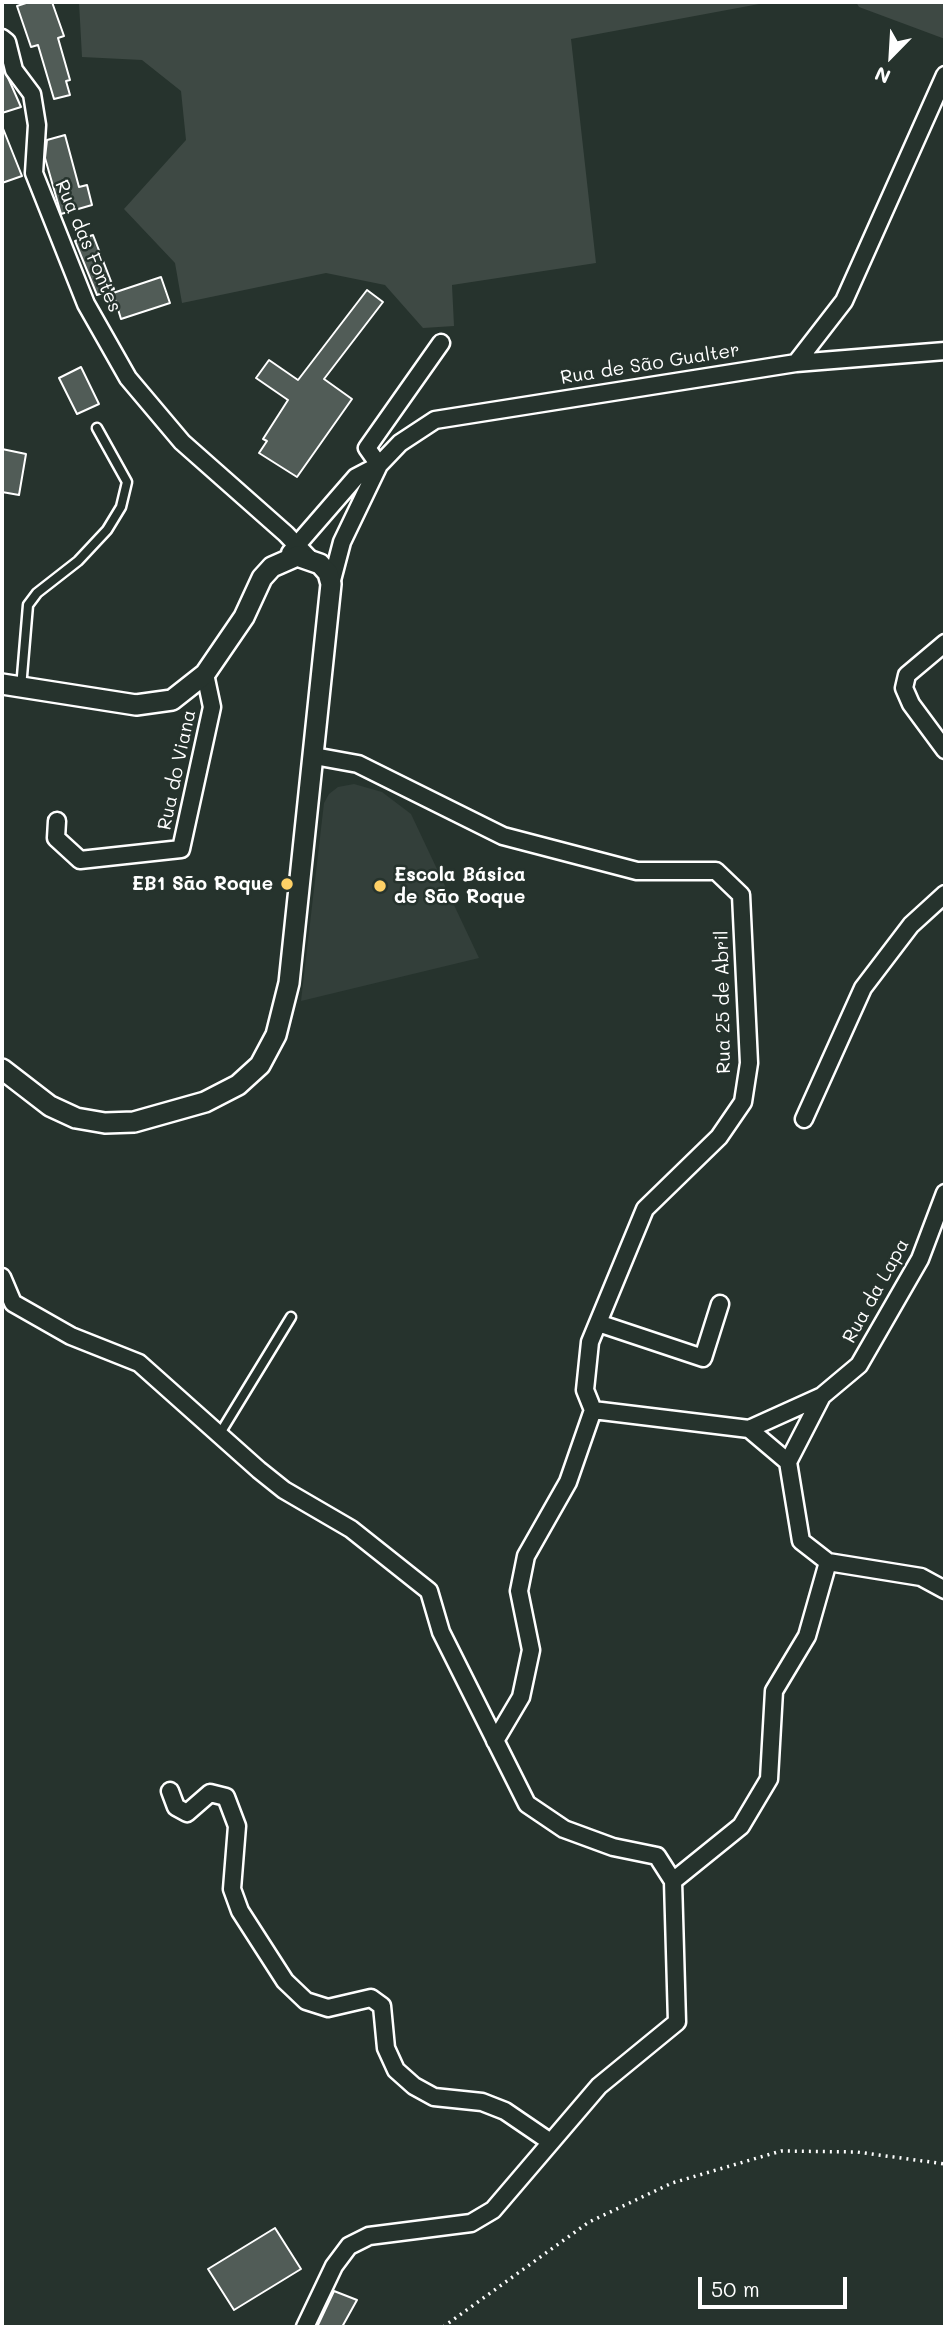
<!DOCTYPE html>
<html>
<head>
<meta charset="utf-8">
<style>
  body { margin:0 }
  #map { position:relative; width:947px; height:2329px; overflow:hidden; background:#26332d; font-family:Mali,sans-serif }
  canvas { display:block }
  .frame { position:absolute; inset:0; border:4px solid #fff; pointer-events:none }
  .north { position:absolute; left:856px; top:21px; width:70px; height:70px; -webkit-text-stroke:5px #26332d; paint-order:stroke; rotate:204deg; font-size:19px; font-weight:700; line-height:28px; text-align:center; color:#fff }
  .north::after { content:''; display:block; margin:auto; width:24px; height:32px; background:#fff; clip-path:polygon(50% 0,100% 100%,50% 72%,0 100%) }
  .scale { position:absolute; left:698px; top:2277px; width:149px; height:32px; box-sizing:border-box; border:4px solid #fff; border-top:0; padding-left:9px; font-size:21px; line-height:24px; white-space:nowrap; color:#fff; -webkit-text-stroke:5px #26332d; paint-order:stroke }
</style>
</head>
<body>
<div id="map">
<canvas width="947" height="2329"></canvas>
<div class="frame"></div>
<div class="north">N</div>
<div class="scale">50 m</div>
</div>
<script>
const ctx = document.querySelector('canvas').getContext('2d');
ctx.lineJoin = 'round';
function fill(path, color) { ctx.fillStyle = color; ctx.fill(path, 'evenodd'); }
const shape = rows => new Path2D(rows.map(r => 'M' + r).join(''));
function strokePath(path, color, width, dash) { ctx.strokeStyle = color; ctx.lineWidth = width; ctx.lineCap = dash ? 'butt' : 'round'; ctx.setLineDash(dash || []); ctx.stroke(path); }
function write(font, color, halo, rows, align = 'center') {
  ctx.font = font + ' Mali,sans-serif'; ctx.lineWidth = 5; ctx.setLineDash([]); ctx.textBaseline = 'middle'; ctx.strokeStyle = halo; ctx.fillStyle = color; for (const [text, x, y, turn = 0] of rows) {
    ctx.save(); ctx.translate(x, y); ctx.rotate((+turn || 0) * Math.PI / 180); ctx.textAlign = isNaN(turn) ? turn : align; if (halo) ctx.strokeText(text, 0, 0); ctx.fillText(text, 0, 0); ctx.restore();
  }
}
fill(shape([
  [354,784,382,792,411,814,479,958,301,1001,324,803,329,794,338,787]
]), '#333f3a');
fill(shape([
  [79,2,770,2,571,39,596,263,452,285,454,326,423,328,385,285,326,273,182,303,175,263,124,209,186,140,181,91,142,60,82,57],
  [856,2,945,2,945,39,859,7]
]), '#3e4944');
const building = shape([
  [29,2,52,2,64,36,58,38,70,80,66,81,70,95,54,99,38,45,31,47,17,6,29,2],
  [2,64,21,107,2,113,2,64],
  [2,126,22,176,2,183,2,126],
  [65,135,79,187,87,185,92,205,61,214,45,158,47,140,65,135],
  [93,235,114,289,97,295,75,241,93,235],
  [161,277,170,303,121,319,113,293,161,277],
  [367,290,383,302,324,379,352,399,297,477,259,453,267,441,263,439,288,400,256,378,269,360,298,380,367,290],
  [81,367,99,404,77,414,59,378,81,367],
  [2,449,26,454,19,495,2,492,2,449],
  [275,2228,301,2269,234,2310,208,2269,275,2228],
  [334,2291,357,2300,342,2327,317,2327,334,2291]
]);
fill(building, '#515c57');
strokePath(building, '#fff', 2);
const service = shape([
  [21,688,28,605,37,593,78,561,107,530,121,507,127,482,97,428],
  [219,1435,291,1317]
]);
const minor = shape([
  [2,38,7,42,14,70,32,94,37,125,34,173,86,304,128,378,182,442,286,534,308,557],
  [796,363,844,301,945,75],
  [379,465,367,448,441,343],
  [290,553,356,477,379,465],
  [331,584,342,542,379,465,400,443,435,420,796,363,945,351],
  [945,643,907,675,904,688,911,704,945,750],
  [314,756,358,764,503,836,637,871,716,871,741,895,749,1063,743,1102,719,1137,645,1209,590,1342,585,1390,593,1410,568,1482,526,1556,519,1591,531,1650,521,1697,495,1741],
  [57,821,56,838,80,860,181,849,212,707,205,674],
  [804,1119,863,988,911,925,945,894],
  [2,1277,13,1303,71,1336,139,1363,259,1470,284,1490,351,1529,429,1591,441,1632,527,1804,564,1829,613,1847,657,1856,673,1881,677,2022,599,2086,493,2210,471,2223,369,2236,349,2246,334,2266,305,2327],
  [598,1323,703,1358,720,1304],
  [593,1410,749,1429,788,1462,801,1541,828,1562,921,1577,945,1590],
  [749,1429,822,1396,859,1365,920,1259,945,1193],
  [788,1462,822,1396],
  [170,1791,176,1807,187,1813,210,1793,226,1797,237,1826,232,1889,240,1911,285,1981,306,2001,328,2008,371,1998,382,2006,386,2048,396,2070,414,2086,434,2097,482,2102,505,2111,549,2141],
  [673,1881,741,1826,769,1779,774,1691,807,1636,828,1562]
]);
const tertiary = shape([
  [2,684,136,705,172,700,205,674,244,617,262,578,272,567,297,556,320,564,328,573,331,584,289,983,276,1035,260,1065,238,1085,205,1102,134,1122,105,1123,76,1118,50,1106,2,1069]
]);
strokePath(service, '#fff', 13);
strokePath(minor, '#fff', 21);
strokePath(tertiary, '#fff', 24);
strokePath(shape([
  [443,2327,589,2222,672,2183,781,2151,857,2152,945,2164]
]), '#fff', 3.5, [2, 5]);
strokePath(service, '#26332d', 8);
strokePath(minor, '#26332d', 16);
strokePath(tertiary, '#26332d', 19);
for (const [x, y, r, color] of [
  [287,884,7,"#ffd166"],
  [380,886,7,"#ffd166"]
]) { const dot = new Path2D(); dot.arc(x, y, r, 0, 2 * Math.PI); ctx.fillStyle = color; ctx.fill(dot); strokePath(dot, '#26332d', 2.5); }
write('19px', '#fff', '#26332d', [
  ["Rua das Fontes",88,246,67],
  ["Rua de São Gualter",650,364,-9],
  ["Rua do Viana",177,770,-78],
  ["Rua 25 de Abril",723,1002,-91],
  ["Rua da Lapa",876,1291,-61]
]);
write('bold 19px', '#fff', '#26332d', [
  ["Escola Básica",394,875],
  ["de São Roque",394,897],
  ["EB1 São Roque",273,884,"right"]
], 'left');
</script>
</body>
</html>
